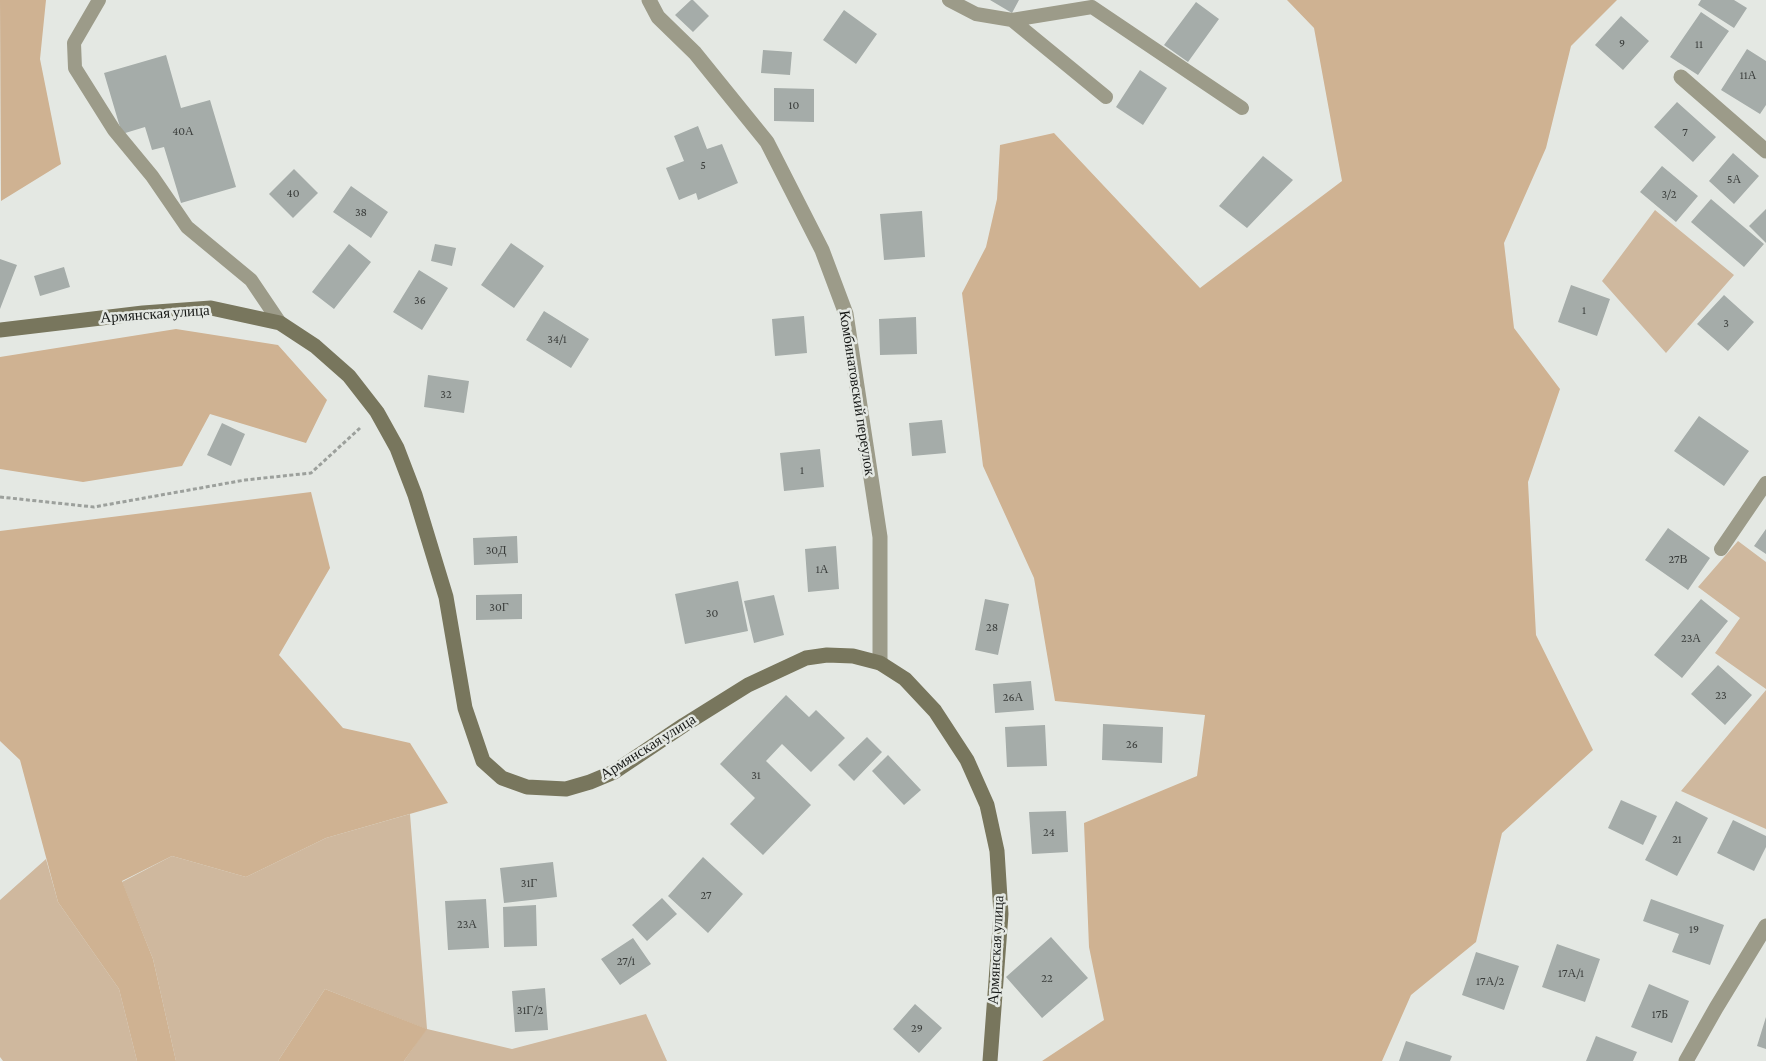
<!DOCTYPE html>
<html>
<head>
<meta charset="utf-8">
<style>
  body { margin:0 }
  canvas { display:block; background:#e4e8e3 }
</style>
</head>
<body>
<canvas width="1766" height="1061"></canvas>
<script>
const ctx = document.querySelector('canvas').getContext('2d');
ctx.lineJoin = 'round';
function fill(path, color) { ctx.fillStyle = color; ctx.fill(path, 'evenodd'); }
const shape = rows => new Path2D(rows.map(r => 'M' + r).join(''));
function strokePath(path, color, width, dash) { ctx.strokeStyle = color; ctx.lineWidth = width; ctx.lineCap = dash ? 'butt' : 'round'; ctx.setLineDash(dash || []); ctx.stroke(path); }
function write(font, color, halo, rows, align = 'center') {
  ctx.font = font + ' "Crimson Pro",serif'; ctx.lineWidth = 5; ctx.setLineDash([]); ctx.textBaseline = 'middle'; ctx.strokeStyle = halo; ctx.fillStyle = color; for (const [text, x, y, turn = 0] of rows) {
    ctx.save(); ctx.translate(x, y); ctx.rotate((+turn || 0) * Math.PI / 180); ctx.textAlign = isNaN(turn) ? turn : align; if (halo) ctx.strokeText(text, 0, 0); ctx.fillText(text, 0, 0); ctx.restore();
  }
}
fill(shape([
  [1655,210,1734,275,1666,353,1602,281],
  [1738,541,1766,562,1766,689,1715,653,1740,618,1698,587],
  [1766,690,1766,829,1681,791],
  [410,814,427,1029,512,1049,646,1014,667,1061,404,1061,426,1029,325,989,278,1061,176,1061,153,959,122,882,172,856,246,877,326,838],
  [46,859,58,902,119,989,137,1061,3,1061,0,1057,0,900]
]), '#cfb89e');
fill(shape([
  [0,0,46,0,40,59,61,164,1,201],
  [1287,0,1617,0,1571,46,1546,148,1504,243,1514,328,1560,389,1528,482,1536,635,1593,750,1502,833,1476,942,1411,995,1382,1061,1042,1061,1104,1020,1089,947,1084,823,1197,776,1205,715,1055,701,1034,578,983,466,962,293,986,247,997,199,1000,145,1054,133,1200,288,1342,181,1314,28],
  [176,329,278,345,327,400,306,443,210,414,182,466,83,482,0,469,0,357],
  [311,492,330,568,279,655,343,728,410,743,448,803,326,838,246,877,172,856,122,881,153,959,176,1061,137,1061,119,989,58,902,20,760,0,741,0,531],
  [325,989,427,1029,404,1061,278,1061]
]), '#cfb292');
fill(shape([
  [691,0,693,0,709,16,693,32,675,15],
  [990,0,1019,0,1012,13],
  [1701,0,1734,0,1747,8,1734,28,1698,5],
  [1196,2,1219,19,1188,62,1164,45],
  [844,10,877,34,856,64,823,40],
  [1701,12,1729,31,1698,75,1670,57],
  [1621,16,1649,41,1623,70,1595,45],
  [1747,49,1766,61,1766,105,1760,114,1721,90],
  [763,50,792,52,790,75,761,73],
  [166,55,181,108,210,100,236,187,181,203,164,147,152,150,145,127,122,134,104,73],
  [1140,70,1167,88,1143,125,1116,107],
  [774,88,814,89,814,122,774,121],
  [1677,102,1716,137,1693,162,1654,127],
  [698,126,707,149,722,144,738,183,698,200,696,193,679,200,666,168,684,161,674,136],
  [1733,153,1759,176,1734,204,1709,181],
  [1263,156,1293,180,1247,228,1219,206],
  [1662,166,1698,196,1676,222,1640,192],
  [294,169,318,193,293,218,269,194],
  [351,186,388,212,371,238,333,212],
  [1711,199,1764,244,1744,267,1691,222],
  [1766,209,1766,243,1749,226],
  [922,211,925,257,884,260,880,214],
  [511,243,544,266,514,308,481,285],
  [349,244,371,262,334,309,312,292],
  [435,244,456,248,452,266,431,261],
  [0,259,17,265,0,309],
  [64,267,70,287,40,296,34,276],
  [419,270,448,288,422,330,393,312],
  [1571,285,1610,299,1597,336,1558,322],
  [1724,295,1754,322,1728,351,1697,324],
  [544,311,589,339,571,368,526,340],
  [804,316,807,353,775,356,772,319],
  [916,317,917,354,880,355,879,319],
  [428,375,469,381,464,413,424,407],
  [1699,416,1749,451,1724,486,1674,451],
  [942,420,946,453,912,456,909,423],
  [222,423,245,434,231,466,207,455],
  [820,449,824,487,784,491,780,453],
  [1668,528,1710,558,1688,590,1645,560],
  [1766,529,1766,554,1754,546],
  [517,536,518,563,474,565,473,538],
  [836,546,839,589,808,592,805,549],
  [738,581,748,631,685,644,675,594],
  [522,594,522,619,476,620,476,595],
  [774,595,784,635,754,643,744,601],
  [985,599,1009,604,998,655,975,650],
  [1701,599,1728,621,1682,678,1654,655],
  [1718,665,1752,695,1725,725,1691,694],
  [1031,681,1034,710,995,713,993,684],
  [786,695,809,717,816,710,845,738,811,772,782,744,766,761,811,805,763,855,730,824,755,798,720,764],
  [1103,724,1163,727,1162,763,1102,760],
  [1045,725,1047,766,1007,767,1005,727],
  [867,737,882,752,854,781,838,765],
  [888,755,921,790,904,805,872,771],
  [1621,800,1657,816,1643,845,1608,828],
  [1676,801,1708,818,1677,876,1645,860],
  [1066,811,1068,852,1032,854,1029,812],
  [1733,820,1766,836,1766,847,1754,871,1717,853],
  [703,857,743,894,708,933,668,896],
  [553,862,557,897,504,903,500,868],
  [662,898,677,914,647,941,632,925],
  [486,899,489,948,448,950,445,901],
  [1651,899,1724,925,1710,965,1672,952,1679,934,1643,921],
  [536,905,537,946,504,947,503,907],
  [1051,937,1088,978,1042,1018,1006,977],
  [633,938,651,964,620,985,601,959],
  [1557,944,1600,959,1585,1002,1542,987],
  [1476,952,1519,966,1504,1010,1462,995],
  [1649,984,1689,1001,1672,1043,1631,1027],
  [545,988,548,1030,515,1032,512,991],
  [915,1004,942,1028,919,1053,893,1029],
  [1766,1017,1766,1049,1757,1046],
  [1596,1036,1637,1052,1633,1061,1586,1061],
  [1406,1041,1452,1056,1450,1061,1399,1061]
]), '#a5aca9');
strokePath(shape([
  [0,497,94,507,245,480,311,473,360,428]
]), '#9ca09c', 3, [4, 2.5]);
strokePath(shape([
  [99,0,74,43,75,68,114,130,152,176,187,227,251,280,280,323],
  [949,0,976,14,1012,20,1106,97],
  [1012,20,1092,7,1242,108],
  [1721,549,1766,483]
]), '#9c9b89', 14);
strokePath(shape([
  [649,0,658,17,695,53,767,142,822,250,846,314,880,537,880,663],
  [1681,77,1766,151],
  [1686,1061,1716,1008,1766,926]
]), '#9c9b89', 15);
strokePath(shape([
  [0,330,143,313,211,308,280,323,315,346,349,376,377,412,397,448,415,495,446,597,465,708,483,761,502,778,527,787,566,789,590,782,614,772,684,725,748,685,806,658,827,655,853,656,880,663,905,679,935,711,967,760,987,805,997,851,1001,914,990,1061]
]), '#78765d', 15);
write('12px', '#3a3d3b', null, [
  ["9",1622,43],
  ["11",1699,44],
  ["11А",1748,75],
  ["10",794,105],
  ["40А",183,131],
  ["7",1685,132],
  ["5",703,165],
  ["5А",1734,179],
  ["40",293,193],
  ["3/2",1669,194],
  ["38",361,212],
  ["36",420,300],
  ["1",1584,310],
  ["3",1726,323],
  ["34/1",557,339],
  ["32",446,394],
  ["1",802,470],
  ["30Д",496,550],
  ["27В",1678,559],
  ["1А",822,569],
  ["30Г",499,607],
  ["30",712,613],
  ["28",992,627],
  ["23А",1691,638],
  ["23",1721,695],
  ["26А",1013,697],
  ["26",1132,744],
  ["31",756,775],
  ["24",1049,832],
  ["21",1677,839],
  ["31Г",529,883],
  ["27",706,895],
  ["23А",467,924],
  ["19",1694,929],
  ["27/1",626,961],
  ["17А/1",1571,973],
  ["22",1047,978],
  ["17А/2",1490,981],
  ["31Г/2",530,1010],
  ["17Б",1660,1014],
  ["29",917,1028]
]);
write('15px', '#161816', '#e4e8e3', [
  ["Армянская улица",155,314,-4],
  ["Комбинатовский переулок",857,393,81],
  ["Армянская улица",648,747,-32],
  ["Армянская улица",996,950,-87]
]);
</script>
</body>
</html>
